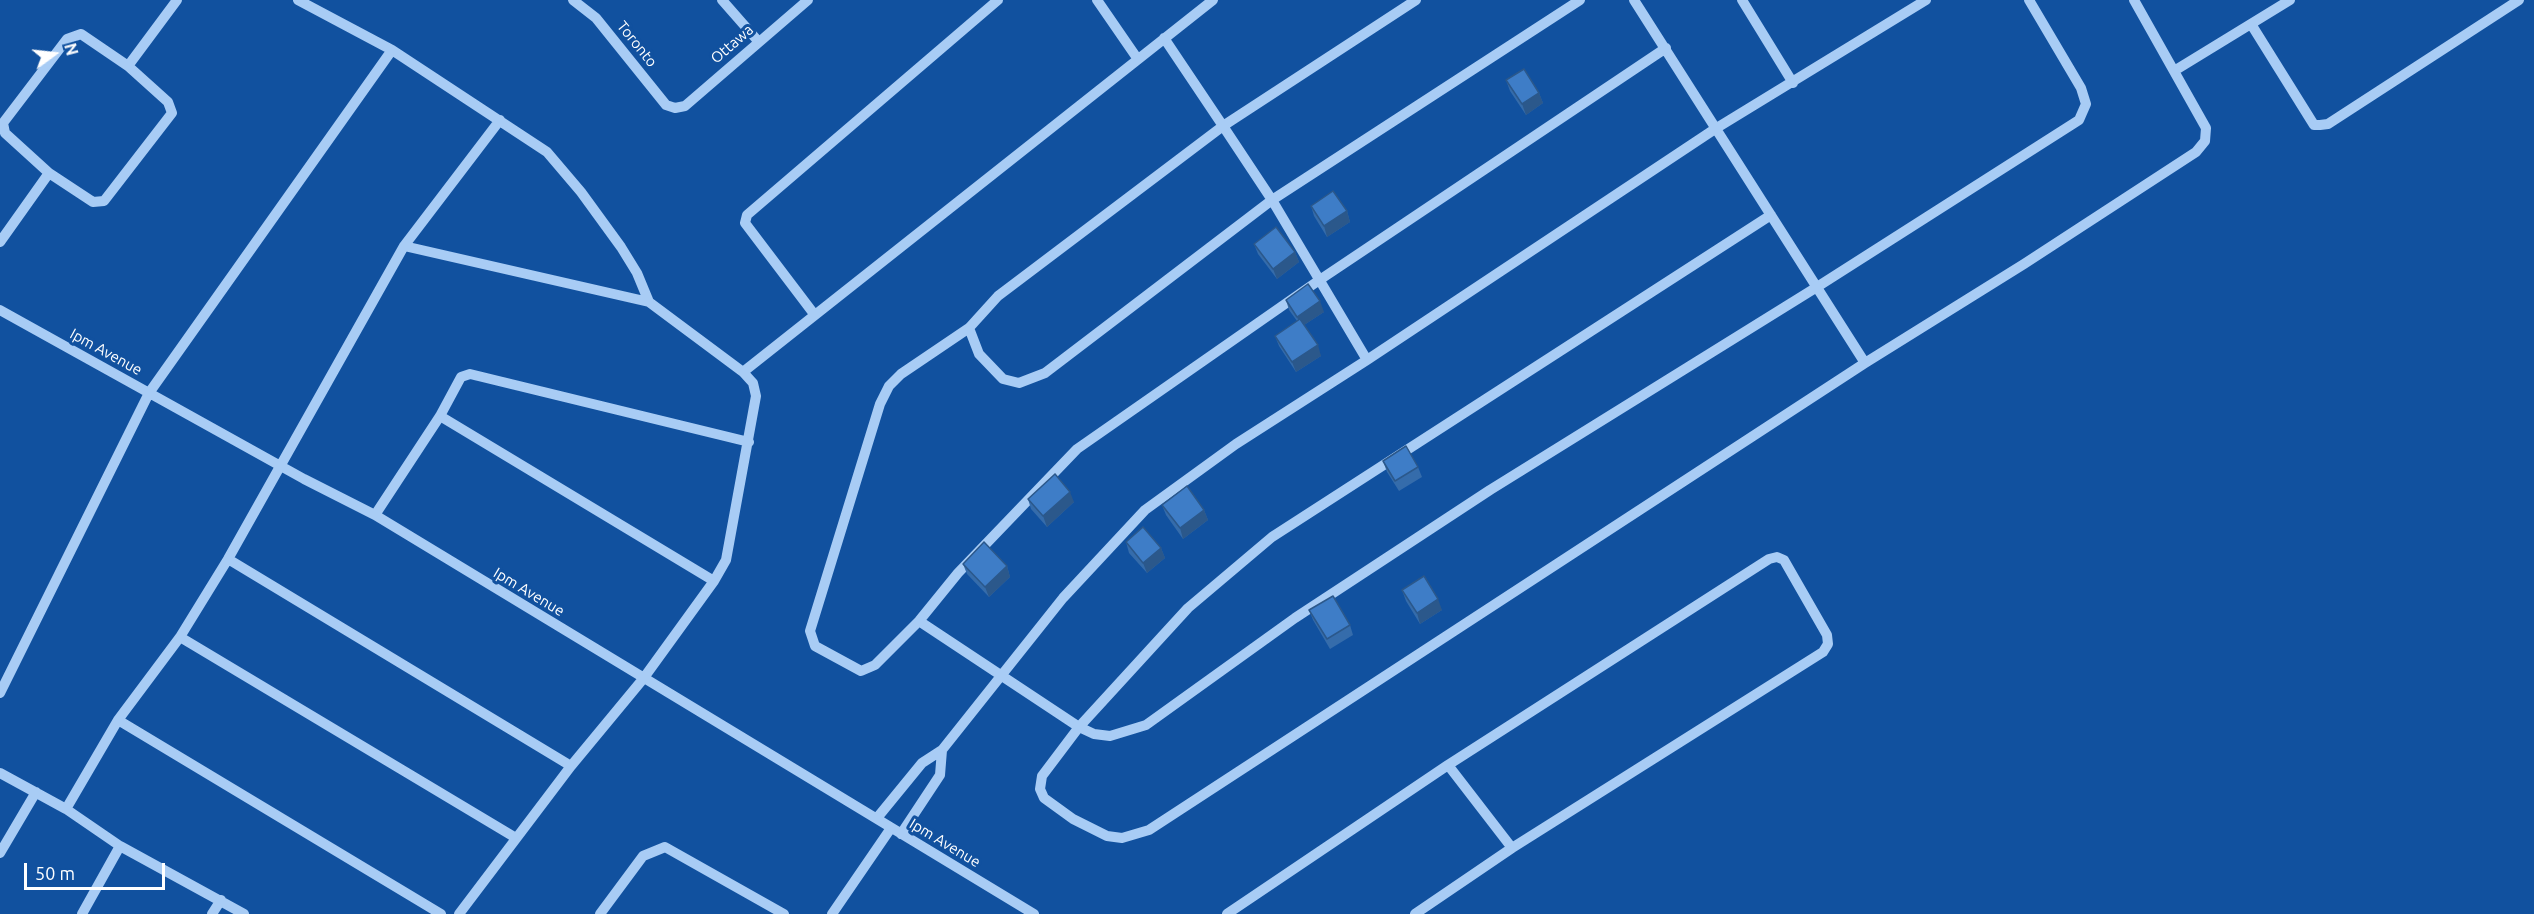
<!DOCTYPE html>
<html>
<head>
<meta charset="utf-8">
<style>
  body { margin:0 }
  #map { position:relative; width:2534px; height:914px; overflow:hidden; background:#11519f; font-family:Ubuntu,sans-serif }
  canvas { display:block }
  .north { position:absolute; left:24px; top:24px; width:60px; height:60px; -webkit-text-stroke:4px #11519f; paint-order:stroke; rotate:75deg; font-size:16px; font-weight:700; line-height:24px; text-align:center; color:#fff }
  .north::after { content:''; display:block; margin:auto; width:21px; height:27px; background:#fff; clip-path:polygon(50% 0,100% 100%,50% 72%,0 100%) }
  .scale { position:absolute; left:24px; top:863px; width:141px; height:27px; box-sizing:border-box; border:3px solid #fff; border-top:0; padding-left:8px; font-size:18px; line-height:21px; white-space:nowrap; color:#fff; -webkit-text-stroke:4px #11519f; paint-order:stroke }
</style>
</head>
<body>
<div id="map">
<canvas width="2534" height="914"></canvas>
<div class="north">N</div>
<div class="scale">50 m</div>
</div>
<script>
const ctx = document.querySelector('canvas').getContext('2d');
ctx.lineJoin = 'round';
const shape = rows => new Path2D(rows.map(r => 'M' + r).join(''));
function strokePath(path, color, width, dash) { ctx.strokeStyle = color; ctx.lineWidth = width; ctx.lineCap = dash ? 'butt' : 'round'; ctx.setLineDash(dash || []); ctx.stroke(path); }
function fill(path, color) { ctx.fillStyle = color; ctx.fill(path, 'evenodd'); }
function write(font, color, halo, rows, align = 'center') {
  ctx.font = font + ' Ubuntu,sans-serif'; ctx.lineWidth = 6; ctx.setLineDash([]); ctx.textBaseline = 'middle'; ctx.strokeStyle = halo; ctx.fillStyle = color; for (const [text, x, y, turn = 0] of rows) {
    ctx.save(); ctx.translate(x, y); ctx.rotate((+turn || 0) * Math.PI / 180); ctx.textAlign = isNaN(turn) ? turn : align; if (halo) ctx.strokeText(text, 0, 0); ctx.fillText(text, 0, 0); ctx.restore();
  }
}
strokePath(shape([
  [298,0,392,50,547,152,581,192,621,247,637,273,649,302,743,372,753,383,756,396,726,560,714,581,643,679,571,766,459,914],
  [573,0,596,18,666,105,675,108,685,106,808,0],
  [722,0,758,41],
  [1097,0,1137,58],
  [1634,0,1865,363],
  [1742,0,1793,83],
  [2251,24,2314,125,2320,125,2328,124,2519,0],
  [81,34,128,66,168,102,172,113,104,201,93,202,49,173,5,133,3,123,67,39,81,34],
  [1164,38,1223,126,998,296,969,328,901,374,889,386,880,404,810,631,815,646,861,671,875,665,919,621,958,573,1077,449,1318,281,1666,48],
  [128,66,177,0],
  [2174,71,2290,0],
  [1771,215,1272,537,1188,608,1079,727,1042,776,1040,789,1044,798,1073,819,1107,836,1122,838,1149,830,1865,363,2024,264,2196,152,2205,141,2206,128,2134,0],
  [0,242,49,173],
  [404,246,649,302],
  [0,310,304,479,375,515,1034,914],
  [814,314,745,223,747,215,998,0],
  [969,328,979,354,1003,379,1019,383,1045,373,1272,200,1580,0],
  [1367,360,1272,200,1223,126,1416,0],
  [743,372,1213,0],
  [440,416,714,581],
  [375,515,440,416,461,377,470,374,749,442],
  [228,559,571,766],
  [919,621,1079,727,1094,734,1110,736,1146,725,1295,618,1490,490,1817,287,2079,120,2086,104,2081,88,2029,0],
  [180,637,516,838],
  [0,693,149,393,392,50],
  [118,720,441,914],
  [0,773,66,809,120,846,244,914],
  [66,809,118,720,180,637,228,559,404,246,500,120],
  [877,818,922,763,942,750,1063,598,1145,510,1236,444,1367,360,1715,129,1926,0],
  [901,834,940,775,942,750],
  [0,853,36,792],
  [82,914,120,846],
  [212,914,221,900],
  [600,914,643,856,665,847,784,914],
  [832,914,891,828],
  [1227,914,1448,765],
  [1415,914,1512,848,1823,652,1828,644,1827,635,1784,560,1777,557,1769,559,1448,765,1512,848]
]), '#a8ccf5', 10);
fill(shape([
  [1506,80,1539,93,1543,103,1526,115,1510,91],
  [1311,206,1347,211,1350,222,1327,237,1314,216],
  [1254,244,1295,252,1299,262,1277,279,1258,254],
  [1286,300,1324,312,1304,325,1321,356,1296,372,1279,346,1275,336,1297,321,1289,310],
  [1383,461,1418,467,1422,477,1399,491,1387,472],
  [1028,499,1074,502,1047,527,1031,509],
  [1162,505,1204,510,1208,520,1183,539,1166,515],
  [1126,542,1161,548,1165,558,1147,573,1129,553],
  [963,564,1007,566,1010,577,989,597,967,574],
  [1402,590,1442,610,1420,624,1406,601],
  [1309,610,1350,625,1353,635,1330,649,1313,620]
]), '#356cab');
fill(shape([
  [1539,93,1543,103,1526,115,1522,104],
  [1347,211,1350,222,1327,237,1324,226],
  [1295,252,1299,262,1277,279,1273,269],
  [1320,301,1324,312,1301,327,1297,317],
  [1318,345,1321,356,1296,372,1292,362],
  [1070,492,1074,502,1047,527,1043,516],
  [1204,510,1208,520,1183,539,1180,528],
  [1161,548,1165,558,1147,573,1143,563],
  [1007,566,1010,577,989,597,985,587],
  [1438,599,1442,610,1420,624,1417,613]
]), '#2b588b');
const building = shape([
  [1524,69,1539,93,1522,104,1506,80,1524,69],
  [1333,191,1347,211,1324,226,1311,206,1333,191],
  [1276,227,1295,252,1273,269,1254,244,1276,227],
  [1308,284,1320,301,1297,317,1286,300,1308,284],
  [1300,319,1318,345,1292,362,1275,336,1300,319],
  [1406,446,1418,467,1395,481,1383,461,1406,446],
  [1055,474,1070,492,1043,516,1028,499,1055,474],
  [1187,486,1204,510,1180,528,1162,505,1187,486],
  [1143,527,1161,548,1143,563,1126,542,1143,527],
  [984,542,1007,566,985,587,963,564,984,542],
  [1424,576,1438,599,1417,613,1402,590,1424,576],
  [1333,596,1350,625,1327,639,1309,610,1333,596]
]);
fill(building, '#3e7dc7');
strokePath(building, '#2b588b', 1.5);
write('15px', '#fff', '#11519f', [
  ["Toronto",637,44,51],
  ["Ottawa",732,44,-41],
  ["Ipm Avenue",106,352,29],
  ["Ipm Avenue",529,592,31],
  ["Ipm Avenue",945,843,31]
]);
</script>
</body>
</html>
